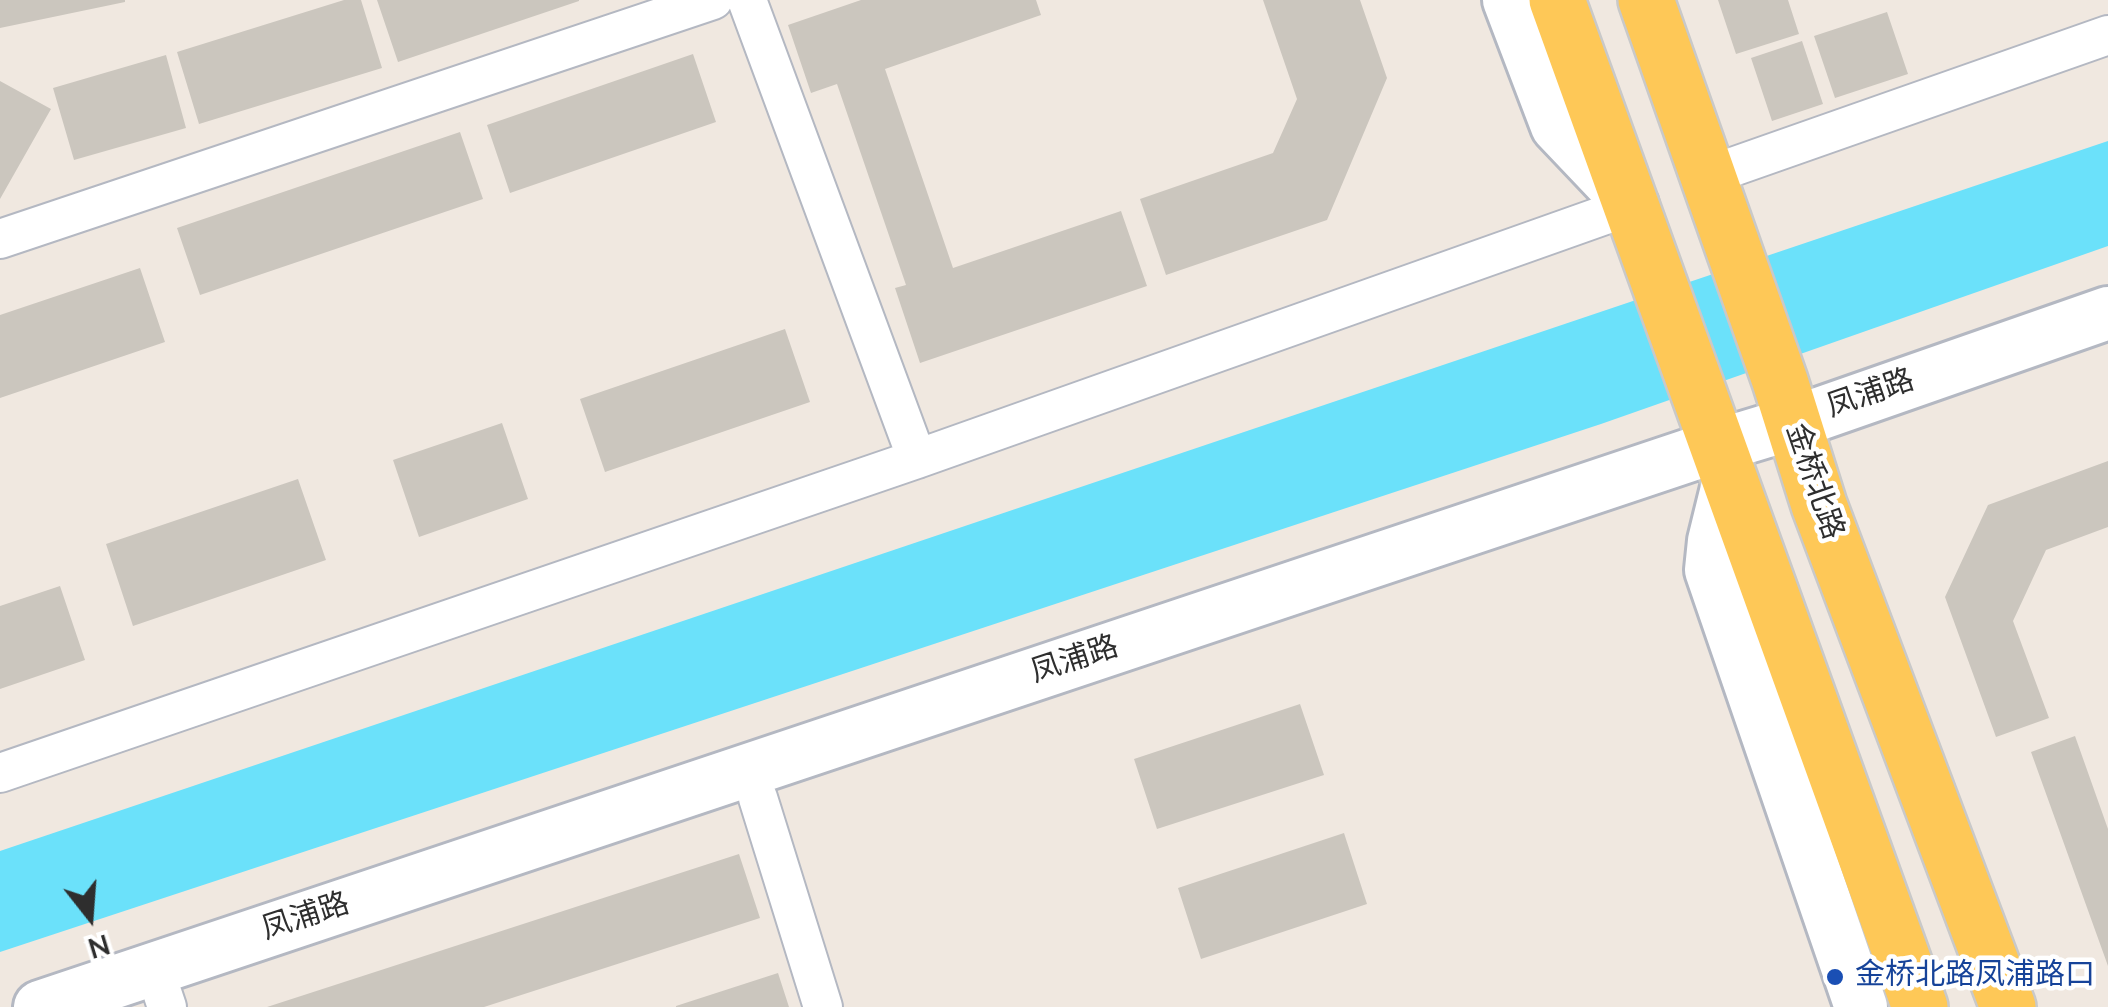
<!DOCTYPE html>
<html>
<head>
<meta charset="utf-8">
<style>
  body { margin:0 }
  #map { position:relative; width:2108px; height:1007px; overflow:hidden; background:#f0e8e0; font-family:"Nunito Sans",sans-serif }
  canvas { display:block }
  .north { position:absolute; left:40px; top:867px; width:100px; height:100px; -webkit-text-stroke:8px #fff; paint-order:stroke; rotate:163deg; font-size:28px; font-weight:700; line-height:40px; text-align:center; color:#2e2e2e }
  .north::after { content:''; display:block; margin:auto; width:35px; height:45px; background:#2e2e2e; clip-path:polygon(50% 0,100% 100%,50% 72%,0 100%) }
</style>
</head>
<body>
<div id="map">
<canvas width="2108" height="1007"></canvas>
<div class="north">N</div>
</div>
<script>
const ctx = document.querySelector('canvas').getContext('2d');
ctx.lineJoin = 'round';
function fill(path, color) { ctx.fillStyle = color; ctx.fill(path, 'evenodd'); }
const shape = rows => new Path2D(rows.map(r => 'M' + r).join(''));
function strokePath(path, color, width, dash) { ctx.strokeStyle = color; ctx.lineWidth = width; ctx.lineCap = dash ? 'butt' : 'round'; ctx.setLineDash(dash || []); ctx.stroke(path); }
function write(font, color, halo, rows, align = 'center') {
  ctx.font = font + ' "Nunito Sans","Noto Sans SC",sans-serif'; ctx.lineWidth = 9; ctx.setLineDash([]); ctx.textBaseline = 'middle'; ctx.strokeStyle = halo; ctx.fillStyle = color; for (const [text, x, y, turn = 0] of rows) {
    ctx.save(); ctx.translate(x, y); ctx.rotate((+turn || 0) * Math.PI / 180); ctx.textAlign = isNaN(turn) ? turn : align; if (halo) ctx.strokeText(text, 0, 0); ctx.fillText(text, 0, 0); ctx.restore();
  }
}
fill(shape([
  [2108,141,2108,246,1601,424,0,952,0,851]
]), '#6be1fa');
fill(shape([
  [0,0,125,0,125,2,0,28],
  [344,0,361,0,382,68,199,124,177,52],
  [377,0,579,0,579,1,398,62],
  [861,0,1036,0,1041,15,885,69,953,268,1121,211,1147,286,920,363,895,288,906,285,837,84,811,93,788,25],
  [1263,0,1360,0,1387,78,1327,220,1166,275,1140,199,1273,153,1297,99],
  [1718,0,1788,0,1799,34,1736,54],
  [1887,12,1908,74,1835,98,1814,36],
  [1802,41,1823,104,1772,121,1751,58],
  [693,54,716,122,510,193,487,125],
  [166,55,186,128,74,160,53,88],
  [0,81,51,109,0,199],
  [460,132,483,199,200,295,177,228],
  [140,268,165,342,0,398,0,315],
  [785,329,810,402,605,472,580,399],
  [502,423,528,499,419,537,393,460],
  [2108,461,2108,527,2046,550,2013,621,2049,718,1996,737,1945,597,1988,505],
  [298,479,326,560,133,626,106,544],
  [60,586,85,660,0,689,0,606],
  [1300,704,1324,775,1157,829,1134,759],
  [2075,736,2108,829,2108,966,2031,752],
  [1344,833,1367,904,1201,959,1178,888],
  [739,854,760,918,484,1007,267,1007],
  [778,973,789,1007,676,1007,676,1006]
]), '#cbc6be');
const street = shape([
  [747,0,917,459],
  [1707,176,2108,35],
  [0,239,713,0],
  [0,773,917,459,1633,205],
  [758,798,823,1007],
  [163,995,167,1007]
]);
const secondary = shape([
  [1509,0,1557,126,1632,205],
  [1729,480,1714,541,1711,570,1861,1007],
  [40,1007,1717,446,1793,423,2108,313]
]);
const primary = shape([
  [1557,0,1920,1007],
  [1646,0,1780,381,1819,505,2008,1007]
]);
strokePath(street, '#b4b8c2', 42);
strokePath(secondary, '#b4b8c2', 58);
strokePath(primary, '#c9c9c9', 60);
strokePath(street, '#fff', 38);
strokePath(secondary, '#fff', 52);
strokePath(primary, '#fec857', 55);
for (const [x, y, r, color] of [
  [1835,977,10,"#1a4fb4"]
]) { const dot = new Path2D(); dot.arc(x, y, r, 0, 2 * Math.PI); ctx.fillStyle = color; ctx.fill(dot); strokePath(dot, '#fff', 4); }
write('30px', '#2e2e2e', '#fff', [
  ["凤浦路",1871,395,-19],
  ["金桥北路",1813,482,71],
  ["凤浦路",1075,661,-18],
  ["凤浦路",306,918,-18]
]);
write('30px', '#164399', '#fff', [
  ["金桥北路凤浦路口",1855,977]
], 'left');
</script>
</body>
</html>
